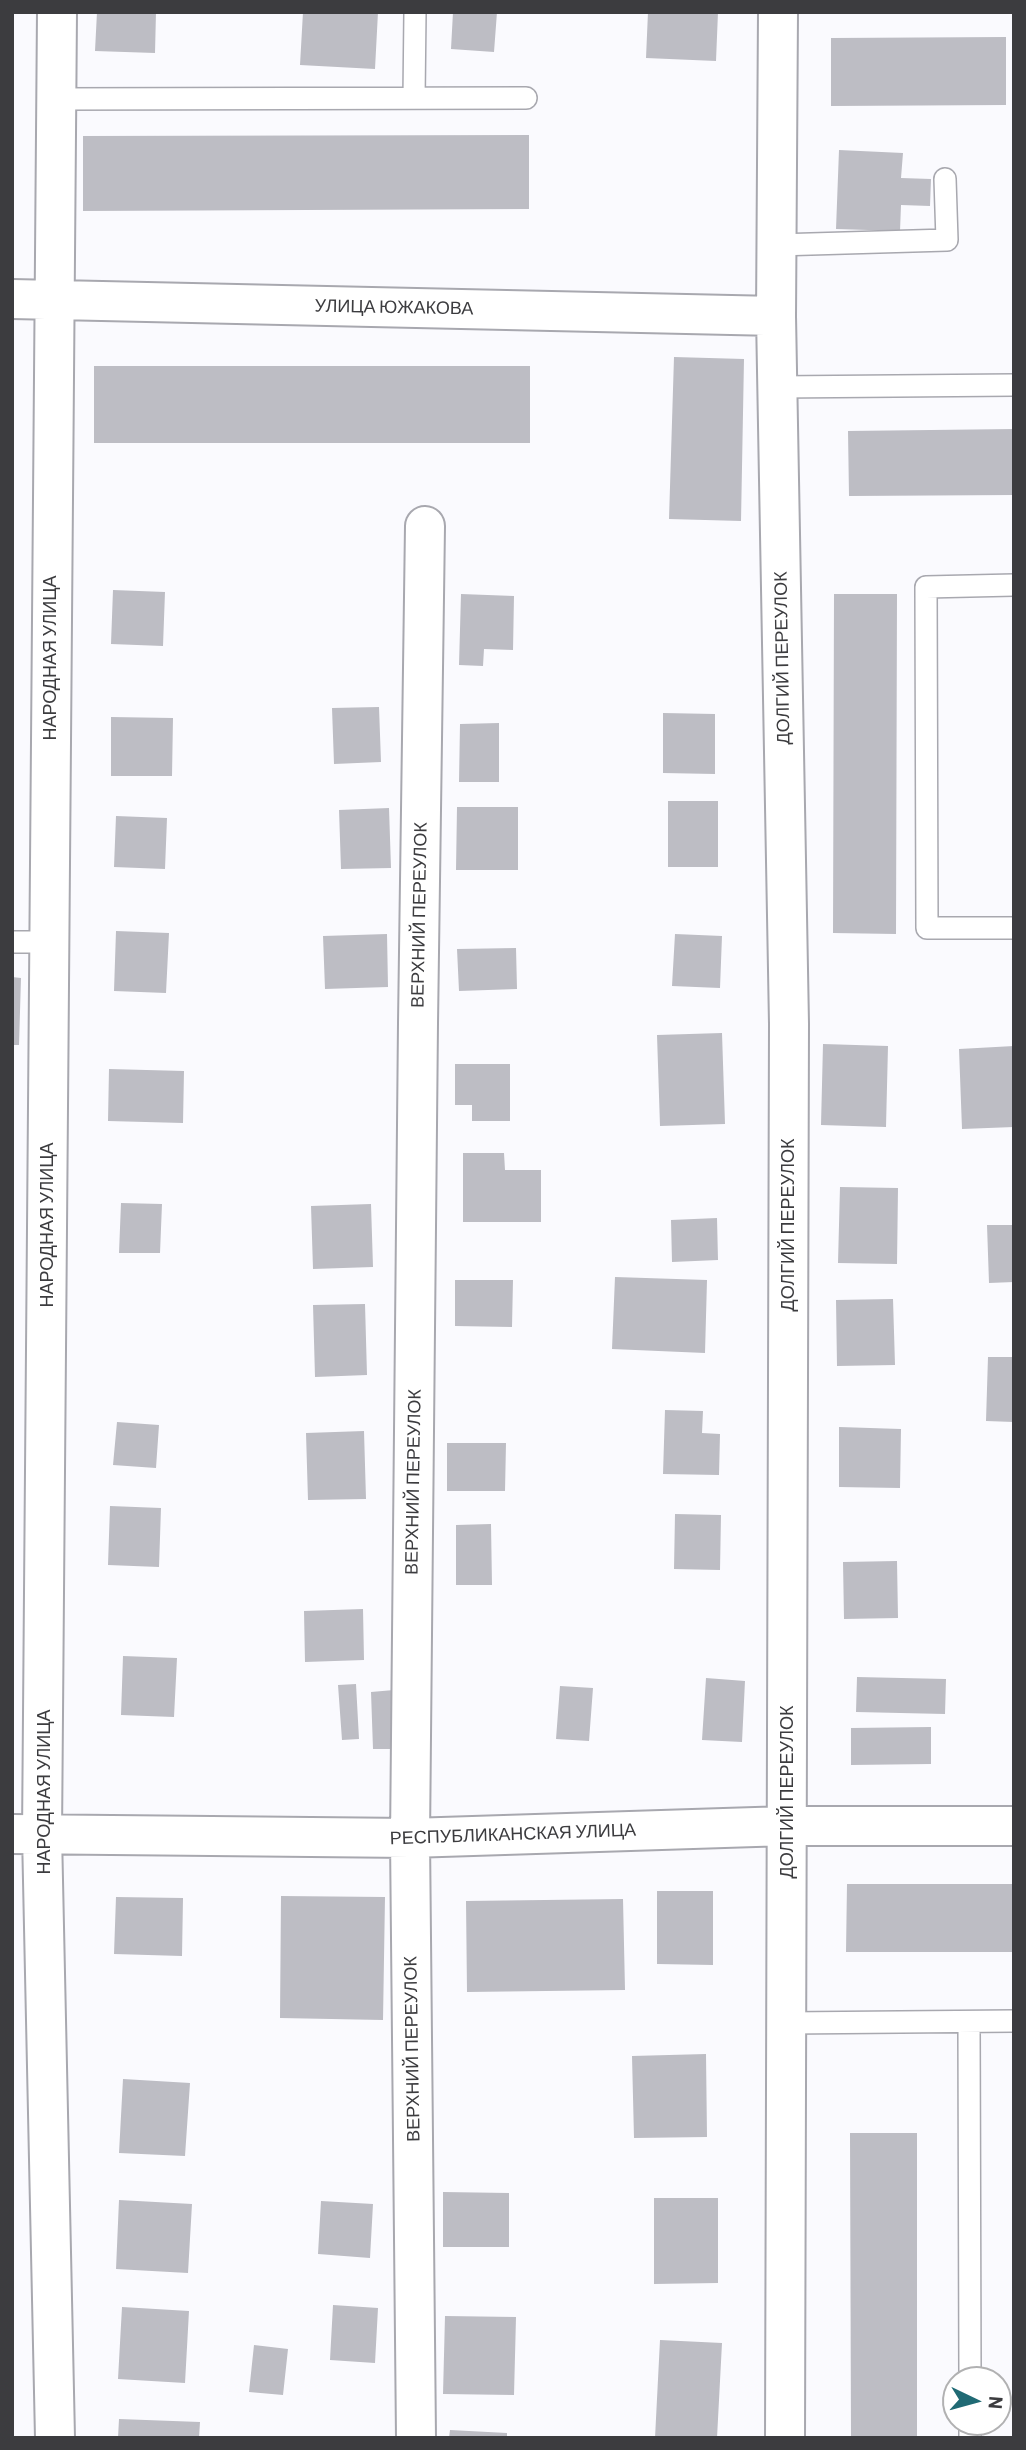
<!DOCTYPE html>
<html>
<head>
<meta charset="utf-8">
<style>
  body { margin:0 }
  #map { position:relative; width:1026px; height:2450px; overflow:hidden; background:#fafafe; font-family:Barlow,sans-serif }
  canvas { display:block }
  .frame { position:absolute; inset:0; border:14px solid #3c3c3f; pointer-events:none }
  .north { position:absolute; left:942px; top:2366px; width:70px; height:70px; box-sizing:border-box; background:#fff; border:2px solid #b1b1b2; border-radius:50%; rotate:95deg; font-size:19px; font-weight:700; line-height:28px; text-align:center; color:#3c3c3f }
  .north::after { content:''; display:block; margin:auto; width:24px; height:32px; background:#206a74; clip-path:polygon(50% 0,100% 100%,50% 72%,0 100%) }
</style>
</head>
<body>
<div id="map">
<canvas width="1026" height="2450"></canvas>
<div class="frame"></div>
<div class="north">N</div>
</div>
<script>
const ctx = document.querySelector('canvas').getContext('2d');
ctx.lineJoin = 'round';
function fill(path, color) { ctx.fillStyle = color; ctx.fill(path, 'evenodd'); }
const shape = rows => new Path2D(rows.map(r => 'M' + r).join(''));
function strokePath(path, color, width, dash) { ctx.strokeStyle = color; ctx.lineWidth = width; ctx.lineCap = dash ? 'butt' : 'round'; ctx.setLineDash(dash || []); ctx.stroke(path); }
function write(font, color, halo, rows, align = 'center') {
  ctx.font = font + ' Barlow,sans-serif'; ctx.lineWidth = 5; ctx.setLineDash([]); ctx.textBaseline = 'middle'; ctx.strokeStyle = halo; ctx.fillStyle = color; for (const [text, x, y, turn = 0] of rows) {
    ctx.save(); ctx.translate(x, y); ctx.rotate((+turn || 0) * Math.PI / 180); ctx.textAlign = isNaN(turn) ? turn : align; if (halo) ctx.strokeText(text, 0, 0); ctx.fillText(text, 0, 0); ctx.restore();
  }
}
fill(shape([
  [97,12,156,12,155,53,95,51],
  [303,12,378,12,375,69,300,65],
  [453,12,497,12,494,52,451,49],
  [648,12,718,12,716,61,646,58],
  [1006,37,1006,105,831,106,831,38],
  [529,135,529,209,83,211,83,136],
  [839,150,903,153,901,178,931,179,930,206,901,205,900,231,836,229],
  [674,357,744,359,741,521,669,519],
  [94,366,530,366,530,443,94,443],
  [1014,429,1014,495,849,496,848,431],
  [113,590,165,592,163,646,111,644],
  [461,594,514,596,513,650,484,649,483,666,459,665],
  [834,594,897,594,896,934,833,933],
  [379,707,381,762,334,764,332,708],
  [663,713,715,714,715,774,663,773],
  [111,717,173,718,172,776,111,776],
  [499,723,499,782,459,782,460,724],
  [668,801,718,801,718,867,668,867],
  [457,807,518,807,518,870,456,870],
  [389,808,391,868,341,869,339,810],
  [116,816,167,818,165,869,114,867],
  [116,931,169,933,166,993,114,991],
  [387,934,388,987,325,989,323,936],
  [675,934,722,936,720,988,672,986],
  [516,948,517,989,459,991,457,949],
  [12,977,21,978,19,1045,12,1045],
  [722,1033,725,1124,660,1126,657,1035],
  [823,1044,888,1046,886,1127,821,1125],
  [1014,1046,1014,1127,962,1129,959,1049],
  [455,1064,510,1064,510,1121,472,1121,472,1105,455,1105],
  [109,1069,184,1071,183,1123,108,1121],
  [463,1153,504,1153,505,1170,541,1170,541,1222,463,1222],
  [840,1187,898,1188,897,1264,838,1263],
  [121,1203,162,1204,160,1253,119,1253],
  [371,1204,373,1267,313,1269,311,1206],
  [717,1218,718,1260,672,1262,671,1220],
  [987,1225,1014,1225,1014,1282,989,1283],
  [615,1277,707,1280,705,1353,612,1349],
  [455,1280,513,1280,512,1327,455,1326],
  [893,1299,895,1365,837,1366,836,1300],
  [365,1304,367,1375,315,1377,313,1305],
  [988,1357,1014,1357,1014,1422,986,1421],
  [665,1410,703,1411,702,1433,720,1434,719,1475,663,1474],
  [117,1422,159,1425,156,1468,113,1465],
  [839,1427,901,1429,900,1488,839,1487],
  [364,1431,366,1499,308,1500,306,1433],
  [447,1443,506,1443,505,1491,447,1491],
  [110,1506,161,1508,159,1567,108,1565],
  [675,1514,721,1515,720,1570,674,1569],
  [491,1524,492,1585,456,1585,456,1525],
  [897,1561,898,1618,844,1619,843,1562],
  [363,1609,364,1660,305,1662,304,1611],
  [123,1656,177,1658,174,1717,121,1715],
  [857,1677,946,1679,945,1714,856,1712],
  [706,1678,745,1681,742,1742,702,1740],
  [356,1684,359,1739,342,1740,338,1685],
  [560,1686,593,1688,589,1741,556,1739],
  [394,1690,397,1749,373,1749,371,1692],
  [931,1727,931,1764,851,1765,851,1728],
  [847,1884,1014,1884,1014,1952,846,1952],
  [657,1891,713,1891,713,1965,657,1964],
  [281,1896,385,1897,383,2020,280,2018],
  [116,1897,183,1898,182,1956,114,1954],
  [623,1899,625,1990,467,1992,466,1901],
  [706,2054,707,2137,634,2138,632,2056],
  [123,2079,190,2083,185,2156,119,2153],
  [850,2133,917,2133,917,2438,851,2438],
  [443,2192,509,2193,509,2247,443,2247],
  [654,2198,718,2198,718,2283,654,2284],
  [119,2200,192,2204,188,2273,116,2269],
  [321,2201,373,2204,370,2258,318,2254],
  [333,2305,378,2308,375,2363,330,2360],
  [122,2307,189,2311,185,2383,118,2379],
  [445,2316,516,2317,514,2395,443,2394],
  [660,2340,722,2343,717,2438,655,2438],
  [254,2345,288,2349,283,2395,249,2392],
  [119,2419,200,2422,199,2438,118,2438],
  [450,2430,507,2433,507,2438,449,2438]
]), '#bdbdc4');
const service = shape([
  [414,98,415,12],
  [57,99,526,98],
  [777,245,947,240,945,179],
  [777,387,1014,385],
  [1014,585,926,587,927,928,1014,928],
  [12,942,48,942],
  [969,2022,970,2380],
  [787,2023,1014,2021],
  [970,2422,970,2438]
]);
const minor = shape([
  [778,12,776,316,789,1024,785,2438],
  [12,299,776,316],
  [12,1834,410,1838,787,1826,1014,1826],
  [55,2438,42,1834,57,12],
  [416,2438,410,1838,418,1023,425,526]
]);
strokePath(service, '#a8a8af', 24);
strokePath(minor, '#a8a8af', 42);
strokePath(service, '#fff', 21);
strokePath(minor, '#fff', 38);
write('18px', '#3c3c3f', '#fff', [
  ["УЛИЦА ЮЖАКОВА",394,307,1],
  ["НАРОДНАЯ УЛИЦА",50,658,-90],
  ["ДОЛГИЙ ПЕРЕУЛОК",782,658,-91],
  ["ВЕРХНИЙ ПЕРЕУЛОК",419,915,-89],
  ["НАРОДНАЯ УЛИЦА",47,1225,-90],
  ["ДОЛГИЙ ПЕРЕУЛОК",788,1225,-90],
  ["ВЕРХНИЙ ПЕРЕУЛОК",413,1482,-89],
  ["НАРОДНАЯ УЛИЦА",44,1792,-90],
  ["ДОЛГИЙ ПЕРЕУЛОК",787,1792,-90],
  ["РЕСПУБЛИКАНСКАЯ УЛИЦА",513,1834,-2],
  ["ВЕРХНИЙ ПЕРЕУЛОК",412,2049,-91]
]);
</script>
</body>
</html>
